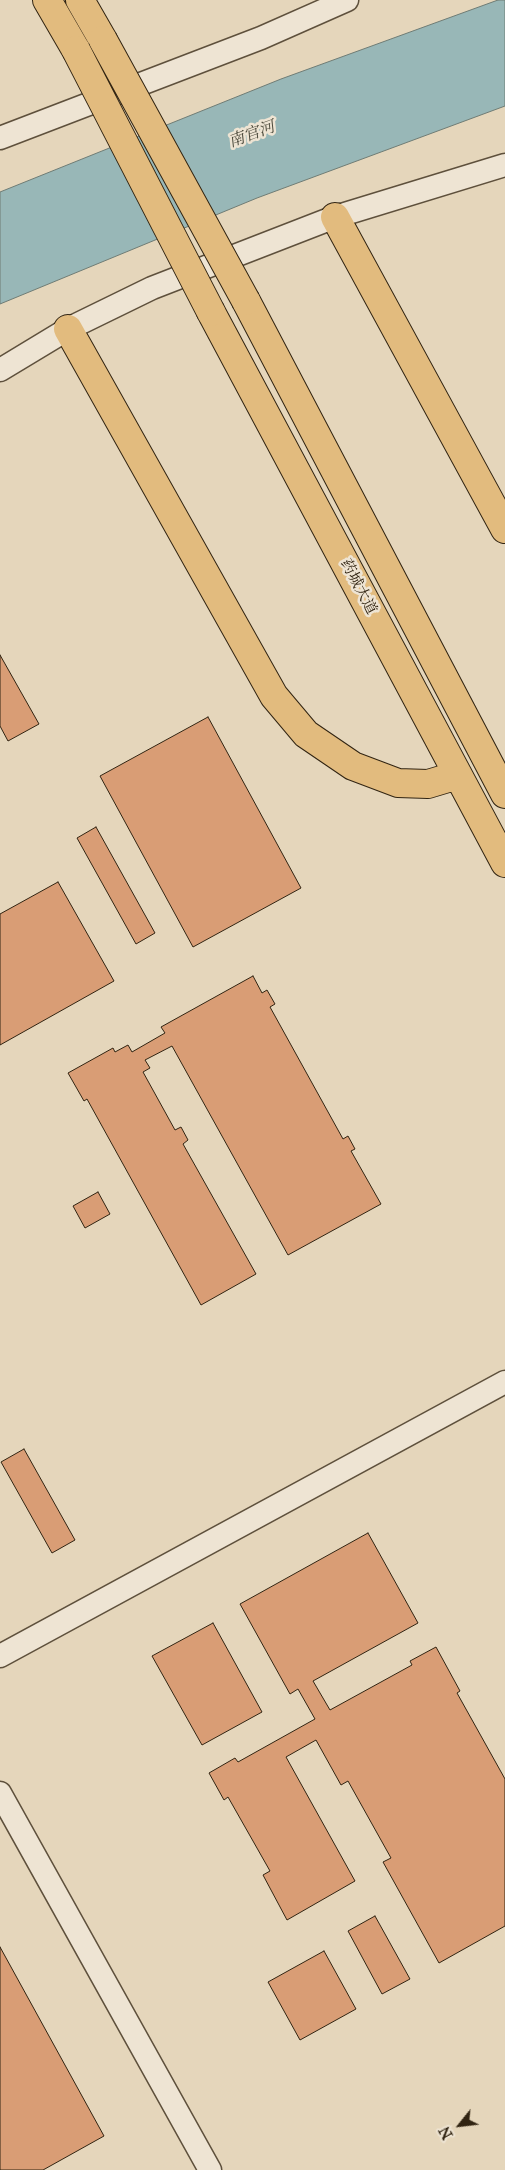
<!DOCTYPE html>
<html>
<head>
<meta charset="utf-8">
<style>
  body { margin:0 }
  #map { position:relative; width:505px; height:2170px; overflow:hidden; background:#e5d6bb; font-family:"IM FELL Great Primer",serif }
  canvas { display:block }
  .north { position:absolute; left:435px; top:2100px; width:50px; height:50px; -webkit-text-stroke:4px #eee4d3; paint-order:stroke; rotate:241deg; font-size:14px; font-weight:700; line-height:20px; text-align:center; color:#312412 }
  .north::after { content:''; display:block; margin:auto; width:18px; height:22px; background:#312412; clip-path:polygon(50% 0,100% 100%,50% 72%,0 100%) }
</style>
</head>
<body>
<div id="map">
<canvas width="505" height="2170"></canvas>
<div class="north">N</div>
</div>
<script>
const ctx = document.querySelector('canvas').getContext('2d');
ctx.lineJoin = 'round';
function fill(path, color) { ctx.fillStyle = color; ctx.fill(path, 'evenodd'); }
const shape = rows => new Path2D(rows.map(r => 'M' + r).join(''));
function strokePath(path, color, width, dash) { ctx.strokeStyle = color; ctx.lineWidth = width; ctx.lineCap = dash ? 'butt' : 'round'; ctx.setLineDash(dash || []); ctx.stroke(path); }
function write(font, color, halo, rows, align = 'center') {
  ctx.font = font + ' "IM FELL Great Primer","Noto Serif SC",serif'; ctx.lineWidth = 5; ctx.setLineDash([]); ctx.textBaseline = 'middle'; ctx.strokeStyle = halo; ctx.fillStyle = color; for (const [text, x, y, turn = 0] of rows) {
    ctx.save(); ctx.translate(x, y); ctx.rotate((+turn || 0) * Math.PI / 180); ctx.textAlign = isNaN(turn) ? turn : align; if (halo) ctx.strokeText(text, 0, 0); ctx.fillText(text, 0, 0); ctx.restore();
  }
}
const water = shape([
  [498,0,505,0,505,106,257,198,0,304,0,192,281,79,498,0]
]);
fill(water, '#98b7b7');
strokePath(water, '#6f7c75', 1);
const building = shape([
  [0,655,39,724,8,741,0,726,0,655],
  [208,717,301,888,193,947,100,776,208,717],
  [96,827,155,933,136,944,77,838,96,827],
  [58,882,114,981,0,1045,0,914,58,882],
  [253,976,262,993,267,990,275,1004,270,1007,343,1139,348,1136,355,1149,351,1151,381,1204,288,1255,172,1046,145,1060,150,1068,143,1072,175,1130,181,1127,188,1140,183,1144,256,1274,201,1305,87,1099,84,1101,68,1073,113,1048,115,1052,128,1045,132,1052,165,1033,161,1027,253,976],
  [98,1192,110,1214,85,1228,73,1206,98,1192],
  [24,1449,75,1540,52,1553,1,1462,24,1449],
  [368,1533,418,1623,313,1681,330,1710,412,1665,410,1661,436,1647,460,1691,457,1693,505,1779,505,1926,439,1963,383,1862,391,1858,348,1781,341,1785,316,1740,286,1757,355,1881,287,1920,263,1875,270,1871,228,1797,224,1800,209,1773,235,1758,238,1762,315,1719,298,1689,290,1694,240,1604,368,1533],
  [213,1623,262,1712,202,1745,152,1656,213,1623],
  [375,1916,410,1979,382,1994,348,1931,375,1916],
  [0,1947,104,2136,43,2170,0,2170,0,1947],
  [324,1951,356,2009,300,2040,268,1982,324,1951]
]);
fill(building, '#d99d75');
strokePath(building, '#312412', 1);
const minor = shape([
  [0,138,261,38,347,0],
  [0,370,68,329,152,288,335,217,505,165],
  [0,1656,505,1382],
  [0,1793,210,2170]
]);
const major = shape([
  [47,0,76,50],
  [80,0,103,40],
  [335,217,505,529],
  [246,301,505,794],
  [211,312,505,863],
  [68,329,274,696,306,734,353,766,398,783,428,784,458,775]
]);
strokePath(minor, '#5e503c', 25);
strokePath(major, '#312412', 30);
strokePath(minor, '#eee4d3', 22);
strokePath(major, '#e2bb7e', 28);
const majorBridge = shape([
  [103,40,246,301],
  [76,50,211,312]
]);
strokePath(majorBridge, '#312412', 30, []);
strokePath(majorBridge, '#e2bb7e', 28);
write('15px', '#312412', '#eee4d3', [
  ["药城大道",358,587,62]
]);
write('italic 16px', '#4b493b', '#eee4d3', [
  ["南官河",252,135,-20]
]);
</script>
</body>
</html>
